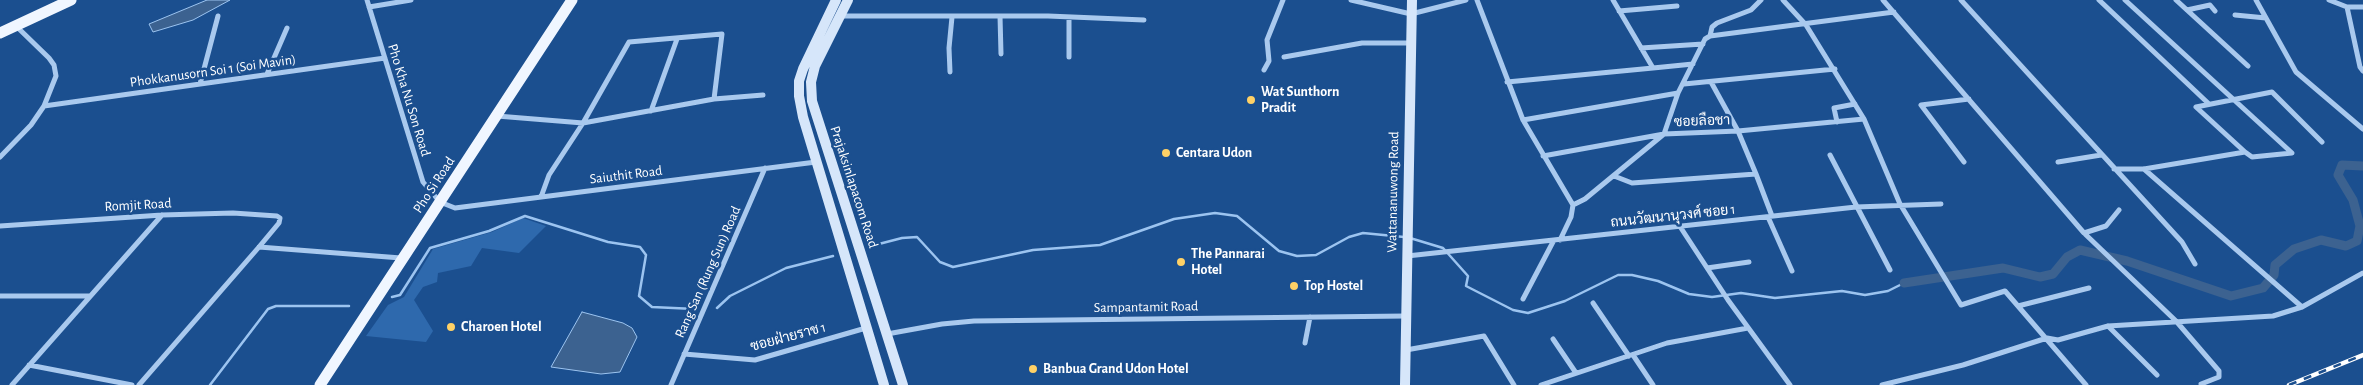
<!DOCTYPE html>
<html>
<head>
<meta charset="utf-8">
<style>
  body { margin:0 }
  canvas { display:block; background:#1b4f8f }
</style>
</head>
<body>
<canvas width="2363" height="385"></canvas>
<script>
const ctx = document.querySelector('canvas').getContext('2d');
ctx.lineJoin = 'round';
function fill(path, color) { ctx.fillStyle = color; ctx.fill(path, 'evenodd'); }
const shape = rows => new Path2D(rows.map(r => 'M' + r).join(''));
function strokePath(path, color, width, dash) { ctx.strokeStyle = color; ctx.lineWidth = width; ctx.lineCap = dash ? 'butt' : 'round'; ctx.setLineDash(dash || []); ctx.stroke(path); }
function write(font, color, halo, rows, align = 'center') {
  ctx.font = font + ' "Alegreya Sans",Sarabun,sans-serif'; ctx.lineWidth = 5; ctx.setLineDash([]); ctx.textBaseline = 'middle'; ctx.strokeStyle = halo; ctx.fillStyle = color; for (const [text, x, y, turn = 0] of rows) {
    ctx.save(); ctx.translate(x, y); ctx.rotate((+turn || 0) * Math.PI / 180); ctx.textAlign = isNaN(turn) ? turn : align; if (halo) ctx.strokeText(text, 0, 0); ctx.fillText(text, 0, 0); ctx.restore();
  }
}
fill(shape([
  [523,218,546,226,519,253,482,248,471,266,438,273,437,282,423,287,414,300,433,331,426,342,366,336,388,305,404,297,433,249,492,232]
]), '#2e69ad');
const water = shape([
  [207,0,230,0,193,20,153,32,149,24,207,0],
  [582,312,623,323,632,328,637,337,620,372,601,374,551,367,582,312]
]);
fill(water, '#3c6290');
strokePath(water, '#9cc4f0', 1);
strokePath(shape([
  [1410,238,1443,248,1468,276,1466,286,1513,310,1528,313,1565,301,1618,275,1632,275,1658,281,1689,294,1712,297,1741,293,1775,298,1842,291,1865,295,1888,291,1904,283],
  [875,245,902,238,917,237,940,262,953,267,1033,250,1100,245,1174,219,1215,213,1237,216,1279,251,1297,256,1316,255,1349,237,1363,233,1404,237],
  [392,297,400,295,430,248,489,231,525,216,608,242,640,247,646,255,639,296,652,307,695,309],
  [717,308,730,296,786,268,833,256],
  [210,385,268,309,276,306,349,306]
]), '#9cc4f0', 2.5);
strokePath(shape([
  [1904,283,2003,268,2040,277,2053,274,2067,257,2080,250,2127,261,2231,296,2263,288,2274,275,2275,265,2294,249,2321,240,2346,246,2357,241,2360,226,2353,200,2338,175,2342,165,2363,166]
]), '#3c6290', 9);
strokePath(shape([
  [367,0,423,182,440,202,455,208,816,162],
  [1351,0,1411,14,1466,0],
  [1477,0,1523,120,1573,205,1571,217,1560,240],
  [1613,0,1653,68,1693,64],
  [1783,0,1806,25,1864,119,1900,204,1961,305,2005,291,2086,385],
  [1883,0,2084,233,2176,321,2219,371,2219,377,2201,384],
  [1961,0,2182,242,2195,264],
  [2099,0,2209,104],
  [2176,0,2248,66],
  [2256,0,2296,72,2363,129],
  [2329,0,2347,7,2363,7],
  [369,7,411,0],
  [2347,7,2360,67,2363,71],
  [2187,10,2210,5,2215,11],
  [1619,11,1677,6],
  [2235,15,2266,18],
  [841,16,1048,16,1144,20],
  [1000,16,1001,54],
  [1069,17,1069,57],
  [1710,36,1712,27,1717,23,1751,10,1761,0],
  [1641,48,1703,44],
  [1284,57,1362,43,1411,43],
  [1264,70,1269,61,1267,40,1283,0],
  [950,72,949,48,952,17],
  [267,74,287,28],
  [1507,82,1653,68],
  [200,84,218,16],
  [1684,84,1835,69],
  [44,106,385,58],
  [651,111,677,39],
  [497,116,583,123,714,99],
  [1523,120,1678,93],
  [1837,122,1834,108,1855,104],
  [2245,152,2196,107,2272,92,2322,142],
  [1830,155,1890,270],
  [1543,156,1664,134,1738,131,1864,119],
  [0,157,31,125,44,106,56,76,54,65,49,58,16,26],
  [1964,162,1921,105,1969,99],
  [2058,162,2101,155],
  [2114,169,2144,169,2245,152,2252,157,2292,153,2125,0],
  [2144,169,2302,307],
  [1756,174,1772,216],
  [1614,176,1632,183,1756,174,1738,131,1711,82],
  [541,197,549,175,583,123,629,42,722,34,714,99,763,95],
  [1573,205,1585,199,1664,134,1678,93,1705,39,1710,36,1894,12],
  [1768,217,1792,271],
  [1679,225,1728,300,1790,385],
  [0,226,162,215,233,213,277,216,280,218,279,223,259,247,139,385],
  [2084,233,2106,226,2119,210],
  [259,247,401,258],
  [1407,256,1856,207,1941,204],
  [1707,268,1749,262],
  [0,296,90,296],
  [1523,299,1554,240],
  [1593,303,1629,356],
  [2018,306,2089,288],
  [2108,326,2157,375],
  [887,334,942,324,974,321,1406,316],
  [1553,339,1576,373],
  [1305,343,1310,317],
  [1406,350,1484,336,1514,385],
  [684,354,755,360,866,328],
  [1633,355,1653,385],
  [29,365,132,385],
  [12,385,162,215],
  [671,385,765,168],
  [1541,385,1667,343,1748,328],
  [1882,385,1963,365,2047,338,2058,340,2108,326,2273,316,2302,307,2363,273]
]), '#a9c9ee', 5);
strokePath(shape([
  [836,0,803,69,799,81,799,96,803,117,884,385],
  [848,0,815,66,811,82,812,101,903,385],
  [1405,385,1412,0]
]), '#d6e6fa', 10);
strokePath(shape([
  [0,33,71,0],
  [320,385,572,0]
]), '#f0f6ff', 11);
const rail = shape([
  [2289,385,2363,355]
]);
strokePath(rail, '#fff', 4.5);
strokePath(rail, '#1b4f8f', 2.5, [8]);
for (const [x, y, r, color] of [
  [1251,100,5,"#ffd166"],
  [1166,153,5,"#ffd166"],
  [1181,262,5,"#ffd166"],
  [1294,286,5,"#ffd166"],
  [451,327,5,"#ffd166"],
  [1033,369,5,"#ffd166"]
]) { const dot = new Path2D(); dot.arc(x, y, r, 0, 2 * Math.PI); ctx.fillStyle = color; ctx.fill(dot); strokePath(dot, '#1b4f8f', 2); }
write('14px', '#fff', '#1b4f8f', [
  ["Phokkanusorn Soi 1 (Soi Mavin)",213,71,-8],
  ["Pho Kha Nu Son Road",409,100,73],
  ["ซอยลือชา",1702,121,-2],
  ["Saiuthit Road",626,175,-7],
  ["Pho Si Road",434,185,-57],
  ["Prajaksinlapacom Road",854,187,72],
  ["Wattananuwong Road",1393,192,-89],
  ["Romjit Road",138,205,-3],
  ["ถนนวัฒนานุวงศ์ ซอย 1",1673,216,-6],
  ["Rang San (Rung Sun) Road",708,272,-66],
  ["Sampantamit Road",1146,307,-1],
  ["ซอยฝ่ายราช 1",788,337,-15]
]);
write('bold 14px', '#fff', '#1b4f8f', [
  ["Wat Sunthorn",1261,92],
  ["Pradit",1261,108],
  ["Centara Udon",1176,153],
  ["The Pannarai",1191,254],
  ["Hotel",1191,270],
  ["Top Hostel",1304,286],
  ["Charoen Hotel",461,327],
  ["Banbua Grand Udon Hotel",1043,369]
], 'left');
</script>
</body>
</html>
